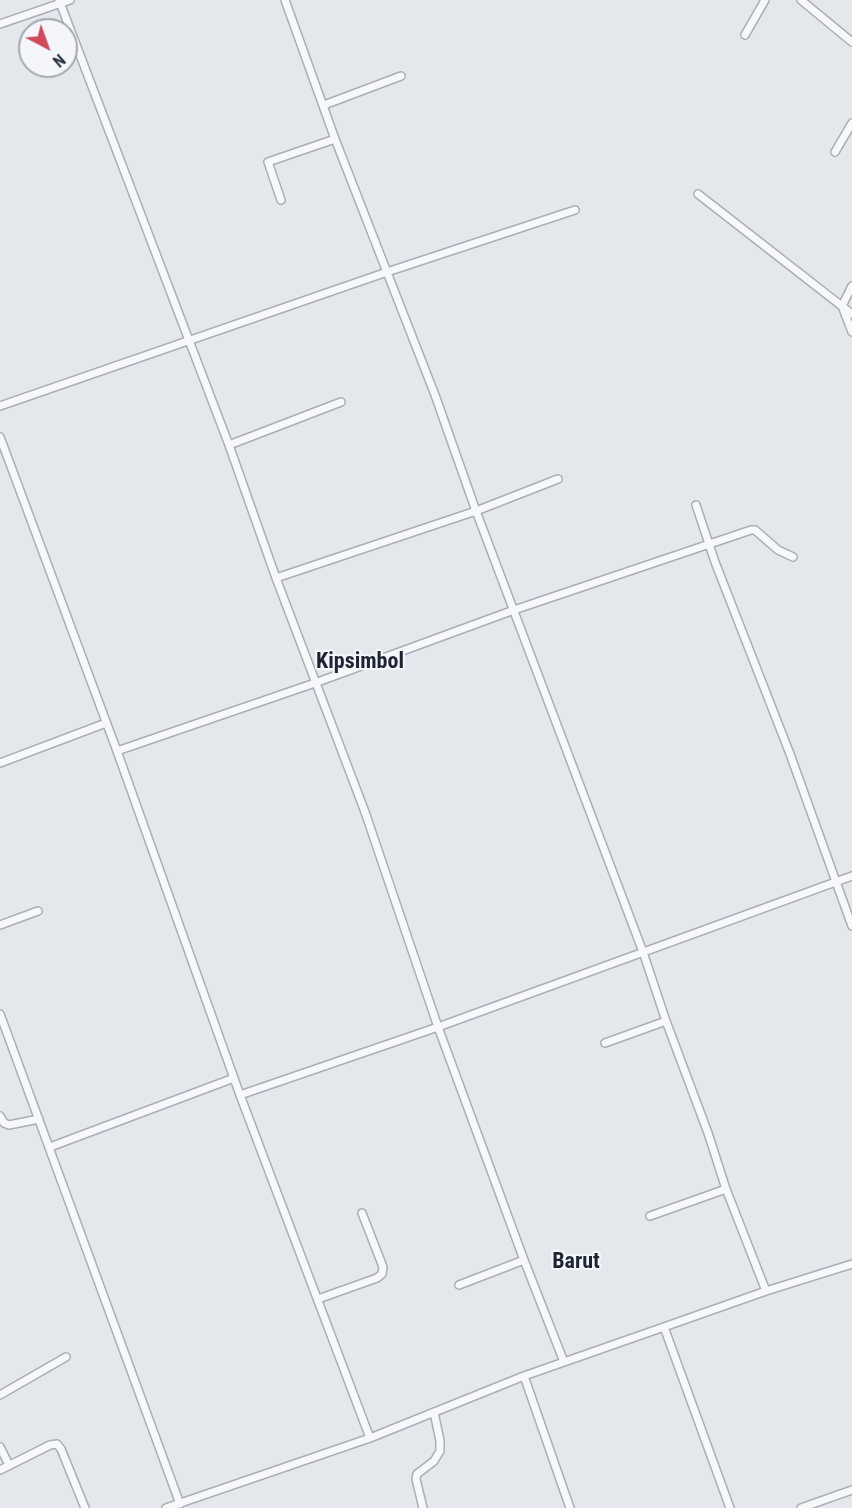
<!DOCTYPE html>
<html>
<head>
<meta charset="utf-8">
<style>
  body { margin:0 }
  #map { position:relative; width:852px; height:1508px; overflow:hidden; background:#e4e7ec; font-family:"Roboto Condensed",sans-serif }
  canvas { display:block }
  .north { position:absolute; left:18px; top:18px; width:60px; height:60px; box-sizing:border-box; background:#f4f6f9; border:2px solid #a4a8b1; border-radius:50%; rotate:139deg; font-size:16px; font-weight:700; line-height:24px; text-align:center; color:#2b3445 }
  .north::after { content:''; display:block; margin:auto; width:21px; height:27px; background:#d1495b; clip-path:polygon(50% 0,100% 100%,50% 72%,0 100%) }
</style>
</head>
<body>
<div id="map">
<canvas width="852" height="1508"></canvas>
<div class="north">N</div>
</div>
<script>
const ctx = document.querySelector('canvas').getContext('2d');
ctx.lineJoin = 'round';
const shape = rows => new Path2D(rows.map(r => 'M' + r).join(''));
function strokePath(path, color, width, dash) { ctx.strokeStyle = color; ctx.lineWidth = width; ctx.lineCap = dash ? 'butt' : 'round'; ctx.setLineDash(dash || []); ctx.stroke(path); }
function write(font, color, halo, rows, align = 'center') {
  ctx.font = font + ' "Roboto Condensed",sans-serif'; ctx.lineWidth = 4.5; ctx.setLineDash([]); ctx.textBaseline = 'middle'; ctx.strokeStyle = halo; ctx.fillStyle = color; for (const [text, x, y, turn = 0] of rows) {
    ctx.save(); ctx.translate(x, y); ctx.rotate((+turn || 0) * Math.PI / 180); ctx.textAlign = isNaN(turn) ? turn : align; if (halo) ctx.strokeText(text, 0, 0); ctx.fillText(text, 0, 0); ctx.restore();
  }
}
const street = shape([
  [59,0,229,445,276,578,365,812,438,1027,524,1260,564,1362],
  [285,0,335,139,435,395,476,511,643,952,666,1021,708,1133,726,1189,766,1291],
  [801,0,852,42],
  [0,24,70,0],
  [745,35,765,0],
  [324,105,401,76],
  [835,152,852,123],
  [698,194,852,314],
  [281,200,268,162,335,139],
  [852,286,842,306,852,332],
  [0,406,387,272,575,210],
  [0,437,117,751,240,1095,370,1438],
  [229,445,341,402],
  [696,505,715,562,790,754,852,926],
  [276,578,476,511,558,479],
  [117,751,315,683,514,610,751,530,755,530,778,550,793,557],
  [0,763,106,723],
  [0,925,38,911],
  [0,1014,180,1504],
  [605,1043,666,1021],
  [240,1095,438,1027,852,876],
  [0,1116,4,1123,9,1125,39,1119],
  [50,1147,234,1078],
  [650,1216,726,1189],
  [459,1285,524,1260],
  [318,1299,377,1278,382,1274,383,1267,362,1213],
  [664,1327,766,1291,852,1264],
  [524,1376,570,1508],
  [0,1395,66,1357],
  [0,1447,9,1465],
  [0,1470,50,1445,57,1444,61,1449,85,1508],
  [166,1508,370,1438,524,1376,664,1327,730,1508],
  [423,1508,416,1479,417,1474,434,1461,440,1451,440,1441,434,1412],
  [801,1508,852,1490]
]);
strokePath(street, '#a9aeb7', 10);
strokePath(street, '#f7f8fa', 7);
write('bold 22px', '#1d2536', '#f4f6f9', [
  ["Kipsimbol",360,662],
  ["Barut",576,1262]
]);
</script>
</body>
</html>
